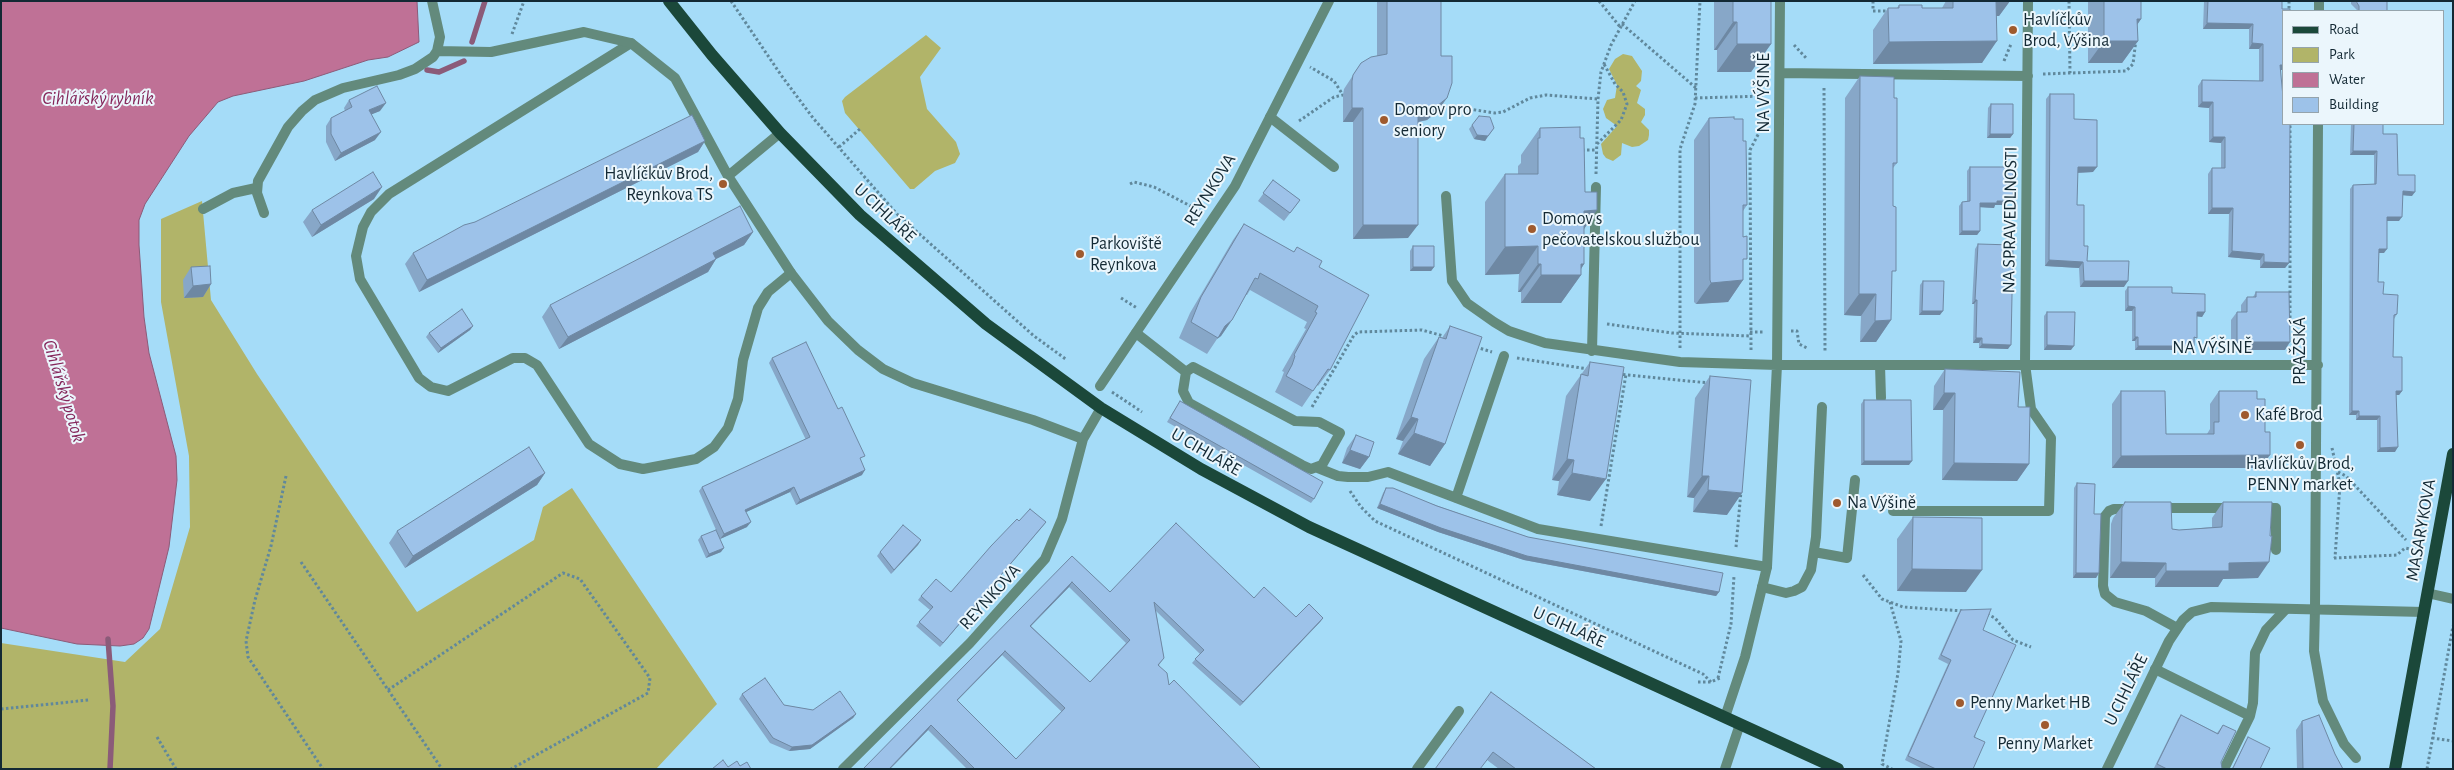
<!DOCTYPE html>
<html>
<head>
<meta charset="utf-8">
<style>
  body { margin:0 }
  #map { position:relative; width:2454px; height:770px; overflow:hidden; background:#a5dcf8; font-family:"Alegreya Sans",sans-serif }
  canvas { display:block }
  .frame { position:absolute; inset:0; border:2px solid #132934; pointer-events:none }
  .legend { position:absolute; left:2282px; top:10px; width:162px; height:115px; box-sizing:border-box; background:#ebf6fc; border:1px solid #95a4ac; margin:0; padding:6px 9px; list-style:none; font-size:15px; color:#132934 }
  .legend li { display:flex; align-items:center; gap:10px; height:25px }
  .legend b { width:25px; border:1px solid #95a4ac }
</style>
</head>
<body>
<div id="map">
<canvas width="2454" height="770"></canvas>
<div class="frame"></div>
<ul class="legend">
<li><b style="height:6px;background:#1b483a"></b>Road</li>
<li><b style="height:14px;background:#b1b469"></b>Park</li>
<li><b style="height:14px;background:#bf7196"></b>Water</li>
<li><b style="height:14px;background:#9dc2e9"></b>Building</li>
</ul>
</div>
<script>
const ctx = document.querySelector('canvas').getContext('2d');
ctx.lineJoin = 'round';
function fill(path, color) { ctx.fillStyle = color; ctx.fill(path, 'evenodd'); }
const shape = rows => new Path2D(rows.map(r => 'M' + r).join(''));
function strokePath(path, color, width, dash) { ctx.strokeStyle = color; ctx.lineWidth = width; ctx.lineCap = dash ? 'butt' : 'round'; ctx.setLineDash(dash || []); ctx.stroke(path); }
function write(font, color, halo, rows, align = 'center') {
  ctx.font = font + ' "Alegreya Sans",sans-serif'; ctx.lineWidth = 4; ctx.setLineDash([]); ctx.textBaseline = 'middle'; ctx.strokeStyle = halo; ctx.fillStyle = color; for (const [text, x, y, turn = 0] of rows) {
    ctx.save(); ctx.translate(x, y); ctx.rotate((+turn || 0) * Math.PI / 180); ctx.textAlign = isNaN(turn) ? turn : align; if (halo) ctx.strokeText(text, 0, 0); ctx.fillText(text, 0, 0); ctx.restore();
  }
}
fill(shape([
  [926,35,941,48,920,77,927,109,956,142,960,154,955,163,935,171,914,189,910,189,845,113,842,101,845,97],
  [1623,54,1632,56,1642,71,1641,81,1636,86,1641,90,1637,103,1645,109,1645,115,1641,122,1649,130,1649,135,1648,140,1639,146,1632,147,1622,143,1621,155,1613,161,1606,158,1603,154,1601,144,1617,126,1606,118,1603,109,1607,100,1615,98,1617,85,1609,69,1615,59],
  [202,201,211,300,257,374,417,612,534,540,543,507,572,488,717,704,656,769,1,769,1,643,125,662,160,629,190,527,189,456,161,302,161,219]
]), '#b1b469');
const water = shape([
  [1,1,417,1,419,42,388,57,368,60,304,81,233,96,218,102,189,136,145,204,139,220,139,245,144,317,149,353,176,456,177,480,169,547,149,629,143,638,134,644,120,646,77,644,1,628,1,1]
]);
fill(water, '#bf7196');
strokePath(water, '#8b5b79', 1);
strokePath(shape([
  [472,42,485,1],
  [427,70,439,72,464,61],
  [108,639,113,706,110,769]
]), '#8b5b79', 5.5);
strokePath(shape([
  [731,1,781,75,813,118,897,214,1034,336,1067,360],
  [1599,1,1621,28],
  [1873,1,1873,11,1890,11],
  [2069,1,2070,73],
  [2289,1,2289,11],
  [1622,24,1696,88],
  [512,34,524,1],
  [1794,45,1807,59],
  [2004,61,2011,44],
  [2043,74,2126,71,2133,64,2136,39],
  [1824,88,1825,352],
  [1695,98,1765,96],
  [1449,106,1495,113,1503,112,1530,98,1546,95,1598,99],
  [1299,121,1334,97,1343,95,1334,81,1310,67],
  [1597,144,1621,120,1627,104,1623,92,1615,84,1604,64],
  [839,147,860,129],
  [1582,150,1597,150],
  [1596,174,1598,99,1601,72,1611,45,1635,1],
  [1130,184,1134,182,1154,187,1202,212],
  [1121,298,1137,308],
  [2290,323,2290,124],
  [1607,324,1672,333,1750,336],
  [1791,331,1797,331,1799,344,1807,348],
  [1750,332,1765,332],
  [1476,347,1492,352],
  [1680,348,1680,149,1695,104,1700,1],
  [1751,350,1750,150,1763,125],
  [1517,358,1588,369],
  [1618,374,1709,383],
  [1112,392,1142,412],
  [1312,407,1354,335,1358,332,1422,330,1447,337],
  [2332,448,2340,484,2335,558],
  [2338,472,2346,476,2406,540],
  [286,476,271,546,255,600,246,641,248,657,323,769],
  [1350,491,1361,507,1375,521,1703,674,1711,682],
  [1601,526,1626,374],
  [1736,547,1741,491],
  [2334,558,2397,555,2405,548,2420,551],
  [301,562,442,769],
  [1863,575,1882,599,1903,607,1963,611],
  [1890,602,1901,641,1898,673,1882,764,1892,769],
  [1987,614,1995,618,2013,640,2031,647],
  [1718,678,1731,624,1734,576],
  [1698,682,1711,682,1720,678],
  [388,690,563,573,580,579,650,678,648,693,511,769],
  [1,709,89,700],
  [157,737,176,769],
  [2432,738,2453,741],
  [2427,769,2453,626]
]), '#60889c', 3, [2.5, 2.5]);
strokePath(shape([
  [631,43,389,194,371,212,363,227,356,256,360,279,419,378,431,387,448,391,513,358,525,358,537,365,589,444,620,464,643,469,696,459,714,447,728,428,738,399,743,360,758,308,768,292,791,273],
  [1270,117,1334,167],
  [1136,333,1186,372],
  [1592,351,1596,187],
  [1880,365,1881,398],
  [1193,367,1295,421,1319,422,1340,433,1322,465,1311,469,1302,465,1189,403,1183,391,1186,372,1193,367],
  [1318,468,1338,476,1348,477,1368,477,1388,472,1538,529,1767,567],
  [1456,498,1504,356],
  [2158,508,2231,508],
  [2258,508,2276,508,2276,550],
  [2131,509,2114,509,2109,511,2105,516,2103,586,2105,594,2115,602,2146,611,2177,628],
  [1893,511,2049,511,2051,438,2031,409,2025,364],
  [1814,552,1847,558,1855,480],
  [1762,587,1786,593,1794,591,1802,587,1811,570,1816,537,1822,407],
  [2427,593,2453,599],
  [2315,609,2314,651,2323,701,2344,744,2356,758],
  [2155,669,2250,716,2224,769],
  [2250,716,2253,703,2255,653,2266,630,2286,609],
  [1417,769,1459,711]
]), '#638a7c', 10);
strokePath(shape([
  [2319,11,2319,1],
  [437,51,491,52,584,32,631,43,675,78,728,176,791,273,828,321,858,350,883,369,913,383,1033,420,1083,439],
  [1781,73,2028,76],
  [728,176,780,133],
  [1446,196,1452,281,1467,303,1494,322,1509,331,1545,343,1680,362,1777,365,2318,365],
  [203,209,233,193,256,188],
  [264,213,257,193,258,181,288,127,302,111,315,100,343,88,399,75,415,69,433,57,437,51,440,37,432,1],
  [2025,364,2028,1],
  [1100,386,1235,186,1329,1],
  [2315,609,2318,124],
  [1725,717,1745,657,1767,567,1777,365,1780,1],
  [843,769,970,643,1045,559,1062,519,1083,439,1101,408],
  [1725,769,1740,724],
  [2107,769,2169,641,2183,620,2192,612,2211,607,2424,612]
]), '#638a7c', 10);
strokePath(shape([
  [669,1,712,55,780,133,860,215,986,324,1101,408,1201,469,1309,527,1838,769],
  [2395,769,2453,454]
]), '#1b483a', 12);
fill(shape([
  [1377,1,1441,1,1437,112,1427,120,1418,122,1408,238,1353,239,1353,122,1343,122,1343,95,1344,89,1361,63,1377,56],
  [1714,1,1771,1,1771,44,1751,72,1717,72,1717,50,1714,50],
  [1946,1,2010,1,1999,16,1996,16,1982,63,1873,64,1873,30,1888,8,1897,8,1899,5,1922,8,1942,8],
  [2088,1,2141,1,2141,19,2137,25,2138,41,2122,63,2088,63],
  [2204,1,2282,1,2283,70,2280,70,2289,263,2285,268,2260,268,2260,260,2228,257,2229,214,2208,214,2208,174,2212,168,2221,168,2221,143,2209,142,2209,108,2198,107,2198,86,2202,80,2259,81,2259,49,2249,49,2249,29,2203,29],
  [2351,1,2387,1,2387,11,2356,11,2357,10,2351,4],
  [1860,76,1894,98,1897,163,1893,168,1892,277,1891,320,1876,342,1860,342,1861,316,1844,315,1845,98],
  [2050,94,2074,119,2093,172,2077,173,2077,205,2084,246,2087,261,2124,287,2080,287,2079,268,2045,266,2046,99],
  [349,100,380,111,371,114,375,140,335,161,326,142,326,126,331,118,345,111,344,108],
  [1991,104,2013,134,2010,138,1987,138,1988,108],
  [1479,116,1494,128,1485,141,1474,139,1469,129],
  [1709,118,1734,119,1747,205,1743,211,1743,280,1728,302,1696,304,1694,302,1694,140],
  [2351,124,2383,124,2383,134,2398,175,2412,196,2403,195,2399,221,2387,221,2384,253,2379,253,2378,282,2383,294,2397,314,2394,319,2393,357,2402,391,2399,395,2396,395,2395,452,2377,452,2377,420,2356,420,2356,415,2349,415,2350,189,2353,185,2374,184,2374,155,2350,155],
  [1540,128,1584,230,1584,264,1581,269,1581,275,1561,303,1521,303,1521,292,1518,292,1519,274,1485,275,1485,202,1505,174,1518,174,1518,166,1521,163,1521,155],
  [705,141,698,152,419,292,405,264,413,253,475,222],
  [1970,167,2010,201,2005,202,2002,205,1995,205,1994,208,1980,207,1980,231,1977,235,1959,235,1959,206,1962,202,1967,202,1967,171],
  [1273,180,1300,200,1284,221,1258,201],
  [374,199,312,237,303,222,312,210],
  [1244,224,1294,252,1297,247,1319,267,1330,370,1318,386,1317,385,1302,407,1275,392,1281,380,1284,372,1282,371,1306,329,1304,328,1307,322,1250,290,1247,295,1246,295,1232,320,1221,336,1217,339,1207,354,1179,338,1190,313,1233,240],
  [753,232,744,245,716,259,708,272,559,349,542,317,550,305],
  [1978,244,2008,349,1979,348,1979,343,1973,343,1974,304,1972,304,1975,249],
  [1413,246,1434,267,1431,271,1410,271,1410,251],
  [191,267,211,284,203,297,184,298,183,280],
  [1923,281,1940,315,1919,315,1920,285],
  [2128,287,2172,293,2205,312,2202,317,2197,316,2194,346,2191,350,2135,350,2135,341,2132,341,2132,311,2125,311,2125,291],
  [2256,292,2285,350,2231,350,2231,320,2237,312,2241,312,2241,305,2247,297,2253,297],
  [2047,312,2071,350,2044,350,2044,316],
  [473,326,470,330,438,353,426,337,429,333],
  [1450,326,1445,444,1430,466,1398,454,1403,441,1396,439,1424,359,1439,337,1442,338],
  [772,358,861,461,862,475,796,505,790,492,746,512,747,527,720,539,699,491,702,487,806,440,769,363],
  [1590,362,1590,501,1557,495,1559,481,1552,480,1566,396],
  [1945,369,2018,407,2029,464,2017,481,1942,480,1943,410,1933,410,1934,386],
  [1710,376,1727,515,1693,512,1694,498,1687,497,1695,398],
  [2121,391,2166,434,2207,434,2210,429,2210,404,2219,391,2257,399,2261,468,2112,468,2112,404],
  [1864,400,1909,465,1861,465,1861,404],
  [1180,401,1314,499,1311,503,1167,422],
  [1356,435,1369,457,1360,469,1342,463,1347,448],
  [545,473,537,485,405,568,389,543,397,531],
  [2077,483,2094,514,2099,573,2096,578,2073,578,2074,488],
  [1386,488,1528,537,1719,592,1716,596,1524,560,1438,532,1377,508,1383,493],
  [2125,502,2172,529,2179,530,2212,527,2212,518,2223,502,2258,578,2223,579,2218,587,2155,587,2155,578,2110,578,2111,524,2113,518],
  [1913,517,1966,592,1897,591,1897,539],
  [1019,521,1046,522,940,647,916,626,930,610,918,600,921,596,951,592],
  [701,536,721,552,706,558,698,540],
  [921,540,891,574,877,556,880,552],
  [1072,556,1110,592,1254,598,1296,617,1323,618,1320,622,1240,706,1192,663,1200,654,1156,611,1164,658,1159,665,1169,685,1261,769,967,769,928,730,890,769],
  [1069,587,1126,643,1090,682,1031,626],
  [1002,655,1062,712,1016,759,957,700],
  [1961,610,1983,630,1973,769,1923,769,1905,760,1948,664,1938,659,1958,614],
  [1491,692,1596,769,1499,769,1487,760],
  [742,694,784,705,813,710,856,714,853,718,810,749,789,751,770,743,739,699],
  [2181,715,2217,733,2223,725,2221,762,2222,769,2156,769,2154,768,2178,719],
  [2302,721,2335,754,2343,769,2297,769,2296,730],
  [2248,737,2260,769,2232,769,2245,742]
]), '#87a7c8');
fill(shape([
  [1991,1,2010,1,1999,16,1981,16],
  [2137,19,2141,19,2126,41,2138,41,2122,63,2088,63,2104,41],
  [1733,22,1737,22,1717,50,1714,50],
  [2207,23,2253,24,2249,29,2203,29],
  [1997,41,1982,63,1873,64,1889,42],
  [2252,43,2263,44,2259,49,2249,49],
  [1737,44,1771,44,1751,72,1717,72],
  [2280,65,2283,65,2283,70,2276,70],
  [1447,98,1437,112,1427,120,1408,124,1418,110],
  [2202,102,2213,102,2209,108,2198,107],
  [386,103,380,111,363,118,369,110],
  [1352,108,1363,108,1353,122,1343,122],
  [381,132,375,140,335,161,341,153],
  [1990,134,2013,134,2010,138,1987,138],
  [1477,135,1488,136,1485,141,1474,139],
  [2213,137,2225,137,2221,143,2209,142],
  [705,141,698,152,419,292,427,280],
  [2353,151,2377,151,2374,155,2350,155],
  [2078,167,2097,167,2093,172,2073,173],
  [382,187,374,199,312,237,321,225],
  [2403,191,2415,192,2412,196,2400,195],
  [2005,197,2013,197,2010,201,2005,202,2002,205,1995,205,1994,208,1977,207,1980,203],
  [2212,208,2233,208,2229,214,2208,214],
  [1597,210,1578,238,1584,211],
  [2387,217,2402,217,2399,221,2384,221],
  [1363,225,1418,225,1408,238,1353,239],
  [1962,231,1980,231,1977,235,1959,235],
  [753,232,744,245,704,265,713,253],
  [1538,246,1519,274,1485,275,1505,247],
  [2379,249,2387,249,2384,253,2376,253],
  [2232,251,2264,254,2260,260,2228,257],
  [716,259,708,272,559,349,568,337],
  [2049,260,2083,262,2079,268,2045,266],
  [2264,262,2289,263,2285,268,2260,268],
  [1538,264,1541,264,1521,292,1518,292],
  [1581,264,1584,264,1577,275,1581,275,1561,303,1521,303,1541,275],
  [1413,267,1434,267,1431,271,1410,271],
  [1743,280,1728,302,1696,304,1711,283],
  [2084,281,2128,281,2124,287,2080,287],
  [211,284,203,297,184,298,193,286],
  [1859,294,1876,294,1861,316,1844,315],
  [1975,300,1977,300,1974,304,1972,304],
  [2128,306,2135,307,2132,311,2125,311],
  [1922,311,1943,311,1940,315,1919,315],
  [2197,312,2205,312,2202,317,2194,316],
  [1232,320,1221,336,1217,339,1225,326],
  [1891,320,1876,342,1860,342,1875,321],
  [473,326,470,330,438,353,441,348],
  [2135,337,2138,337,2135,341,2132,341],
  [1976,338,1982,338,1979,343,1973,343],
  [2237,342,2290,342,2285,350,2231,350],
  [1982,344,2011,345,2008,349,1979,348],
  [2047,345,2074,346,2071,350,2044,350],
  [2138,346,2194,346,2191,350,2135,350],
  [2396,391,2402,391,2399,395,2393,395],
  [1944,393,1955,393,1943,410,1933,410],
  [2352,411,2359,411,2356,415,2349,415],
  [2359,416,2380,416,2377,420,2356,420],
  [1411,417,1418,419,1403,441,1396,439],
  [1414,433,1445,444,1430,466,1398,454],
  [2398,447,2395,452,2377,452,2380,448],
  [1350,450,1369,457,1360,469,1342,463],
  [2270,455,2261,468,2112,468,2121,456],
  [1567,459,1574,460,1559,481,1552,480],
  [1864,461,1912,461,1909,465,1861,465],
  [1954,463,2029,464,2017,481,1942,480],
  [865,470,862,475,796,505,800,500],
  [545,473,537,485,405,568,413,556],
  [1572,473,1606,479,1590,501,1557,495],
  [1702,476,1709,476,1694,498,1687,497],
  [794,487,790,492,742,514,745,510],
  [1708,490,1742,493,1727,515,1693,512],
  [1380,504,1719,592,1716,596,1524,560,1438,532,1377,508],
  [751,522,747,527,720,539,724,534],
  [1046,522,1043,526,940,647,943,643],
  [921,540,918,545,891,574,894,570],
  [724,548,721,552,706,558,709,554],
  [2121,562,2166,563,2155,578,2110,578],
  [2269,562,2258,578,2223,579,2218,587,2155,587,2166,571,2229,563],
  [1912,569,1982,570,1966,592,1897,591],
  [2076,573,2099,573,2096,578,2073,578],
  [1072,582,1069,587,1027,630,1030,626],
  [1323,618,1320,622,1240,706,1243,702],
  [1005,651,1002,655,954,704,957,700],
  [856,714,853,718,810,749,789,751,792,747],
  [931,725,928,730,890,769,889,769]
]), '#6e88a3');
const building = shape([
  [1387,1,1441,1,1441,56,1452,56,1452,83,1447,98,1437,106,1418,110,1418,225,1363,225,1363,108,1352,108,1352,81,1353,75,1361,63,1371,57,1387,54,1387,1],
  [1733,1,1771,1,1771,44,1737,44,1737,22,1733,22,1733,1],
  [1953,1,1996,1,1997,41,1889,42,1888,8,1899,8,1899,5,1922,5,1922,8,1953,8,1953,1],
  [2104,1,2141,1,2141,19,2137,19,2138,41,2104,41,2104,1],
  [2208,1,2282,1,2282,9,2290,9,2290,11,2283,11,2283,65,2280,65,2283,97,2283,124,2290,124,2289,263,2264,262,2264,254,2232,251,2233,208,2212,208,2212,168,2225,168,2225,137,2213,137,2213,102,2202,102,2202,80,2263,81,2263,44,2252,43,2253,24,2207,23,2208,1],
  [2356,1,2387,1,2387,11,2359,11,2359,6,2356,1],
  [1860,76,1894,77,1894,98,1897,98,1897,163,1893,163,1893,206,1896,207,1896,271,1892,271,1891,320,1875,321,1876,294,1859,294,1860,76],
  [377,86,386,103,369,110,381,132,341,153,331,134,331,118,352,107,349,100,377,86],
  [2050,94,2074,94,2074,119,2097,120,2097,167,2078,167,2077,205,2084,205,2084,246,2088,246,2087,261,2129,261,2128,281,2084,281,2083,262,2049,260,2050,94],
  [1991,104,2013,104,2013,134,1990,134,1991,104],
  [692,115,705,141,427,280,413,253,464,225,475,222,692,115],
  [1479,116,1490,117,1494,128,1488,136,1477,135,1472,125,1479,116],
  [1734,117,1734,119,1743,119,1743,141,1746,141,1747,205,1743,205,1743,237,1747,236,1747,259,1743,259,1743,280,1711,283,1710,280,1709,118,1734,117],
  [2354,124,2383,124,2383,134,2397,134,2398,175,2415,175,2415,192,2403,191,2402,217,2387,217,2387,249,2379,249,2378,282,2384,282,2383,294,2398,295,2397,314,2394,315,2393,357,2402,357,2402,391,2396,391,2398,447,2380,448,2380,416,2359,416,2359,411,2352,411,2353,185,2376,184,2377,151,2353,151,2354,124],
  [1580,127,1580,138,1584,138,1585,192,1597,192,1597,210,1584,211,1584,264,1581,264,1581,275,1541,275,1541,264,1538,264,1538,246,1505,247,1505,174,1538,174,1538,138,1540,138,1540,128,1580,127],
  [1970,167,2013,167,2013,197,2005,197,2005,201,1997,201,1997,203,1980,203,1980,231,1962,231,1962,202,1970,201,1970,167],
  [373,172,382,187,321,225,312,210,373,172],
  [1273,180,1300,200,1290,213,1263,193,1273,180],
  [740,206,753,232,713,253,716,259,568,337,550,305,740,206],
  [1244,224,1294,252,1297,247,1322,261,1319,267,1369,295,1330,370,1328,369,1313,391,1286,376,1292,365,1295,356,1294,355,1317,313,1315,312,1318,306,1260,273,1258,279,1255,278,1232,320,1225,326,1218,338,1191,322,1201,297,1244,224],
  [1978,244,2013,245,2011,345,1982,344,1982,338,1976,338,1977,300,1975,300,1978,244],
  [1413,246,1434,246,1434,267,1413,267,1413,246],
  [210,266,211,284,193,286,191,267,210,266],
  [1923,281,1944,281,1943,311,1922,311,1923,281],
  [2128,287,2172,287,2172,293,2205,294,2205,312,2197,312,2197,338,2194,337,2194,346,2138,346,2138,337,2135,337,2135,307,2128,306,2128,287],
  [2256,292,2289,292,2290,342,2237,342,2237,312,2247,312,2247,297,2256,297,2256,292],
  [462,309,473,326,441,348,429,333,462,309],
  [2047,312,2075,312,2074,346,2047,345,2047,312],
  [1450,326,1482,337,1445,444,1414,433,1418,419,1411,417,1439,337,1446,339,1450,326],
  [806,342,838,409,842,407,865,456,860,458,865,470,800,500,794,487,745,510,751,522,724,534,702,487,810,437,772,358,806,342],
  [1590,362,1624,367,1606,479,1572,473,1574,460,1567,459,1581,374,1588,376,1590,362],
  [1945,369,2020,372,2018,407,2030,407,2029,464,1954,463,1955,393,1944,393,1945,369],
  [1710,376,1751,380,1742,493,1708,490,1709,476,1702,476,1710,376],
  [2121,391,2165,391,2166,434,2214,434,2214,422,2219,422,2219,391,2257,391,2257,399,2265,399,2265,432,2270,432,2270,455,2121,456,2121,391],
  [1864,400,1911,400,1912,461,1864,461,1864,400],
  [1180,401,1323,482,1314,499,1170,418,1180,401],
  [1356,435,1374,442,1369,457,1350,450,1356,435],
  [529,447,545,473,413,556,397,531,529,447],
  [2077,483,2095,484,2094,514,2101,514,2099,573,2076,573,2077,483],
  [1386,488,1393,488,1437,506,1528,537,1723,573,1719,592,1527,556,1441,528,1380,504,1386,488],
  [2125,502,2171,502,2172,529,2179,530,2222,527,2223,502,2272,502,2270,536,2272,536,2269,562,2229,563,2229,571,2166,571,2166,563,2121,562,2122,508,2125,502],
  [1030,509,1046,522,943,643,919,622,933,607,921,596,936,579,951,592,991,546,1017,519,1019,521,1030,509],
  [1913,517,1982,518,1982,570,1912,569,1913,517],
  [1176,523,1254,598,1264,587,1296,617,1309,604,1323,618,1243,702,1195,659,1204,650,1154,602,1164,658,1158,665,1167,673,1169,685,1174,680,1261,769,975,769,931,725,889,769,863,769,1072,556,1110,592,1176,523],
  [1072,582,1130,640,1090,682,1030,626,1072,582],
  [1005,651,1065,708,1016,759,957,700,1005,651],
  [903,525,921,540,894,570,880,552,903,525],
  [716,530,724,548,709,554,701,536,716,530],
  [1991,609,1983,630,2016,645,1974,737,1985,742,1973,769,1936,769,1908,756,1951,660,1941,655,1961,610,1991,609],
  [765,678,784,705,813,710,840,691,856,714,812,745,792,747,773,738,742,694,765,678],
  [1491,692,1596,769,1516,769,1493,752,1480,769,1435,769,1491,692],
  [2181,715,2218,734,2223,725,2236,731,2221,762,2222,769,2167,769,2157,764,2181,715],
  [2319,715,2335,754,2343,769,2303,769,2302,721,2319,715],
  [2248,737,2270,748,2260,769,2231,769,2233,768,2248,737],
  [723,760,728,767,737,761,740,766,747,762,751,769,712,769,723,760]
]);
fill(building, '#9dc2e9');
strokePath(building, '#6e88a3', 1);
for (const [x, y, r, color] of [
  [2013,30,5,"#9f5a2e"],
  [1384,120,5,"#9f5a2e"],
  [723,184,5,"#9f5a2e"],
  [1532,229,5,"#9f5a2e"],
  [1080,254,5,"#9f5a2e"],
  [2245,415,5,"#9f5a2e"],
  [2300,445,5,"#9f5a2e"],
  [1837,503,5,"#9f5a2e"],
  [1960,703,5,"#9f5a2e"],
  [2045,725,5,"#9f5a2e"]
]) { const dot = new Path2D(); dot.arc(x, y, r, 0, 2 * Math.PI); ctx.fillStyle = color; ctx.fill(dot); strokePath(dot, '#ebf6fc', 2); }
write('18px', '#132934', '#ebf6fc', [
  ["Havlíčkův",2023,20],
  ["Brod, Výšina",2023,41],
  ["Domov pro",1394,110],
  ["seniory",1394,131],
  ["Havlíčkův Brod,",713,174,"right"],
  ["Reynkova TS",713,195,"right"],
  ["Domov s",1542,219],
  ["pečovatelskou službou",1542,240],
  ["Parkoviště",1090,244],
  ["Reynkova",1090,265],
  ["Kafé Brod",2255,415],
  ["Havlíčkův Brod,",2300,464,"center"],
  ["PENNY market",2300,485,"center"],
  ["Na Výšině",1847,503],
  ["Penny Market HB",1970,703],
  ["Penny Market",2045,744,"center"]
], 'left');
write('18px', '#132934', '#ebf6fc', [
  ["NA VÝŠINĚ",1764,93,-90],
  ["REYNKOVA",1210,190,-58],
  ["U CIHLÁŘE",885,213,43],
  ["NA SPRAVEDLNOSTI",2010,220,-89],
  ["NA VÝŠINĚ",2212,348],
  ["PRAŽSKÁ",2300,351,-90],
  ["U CIHLÁŘE",1206,452,30],
  ["MASARYKOVA",2421,530,-80],
  ["REYNKOVA",990,597,-48],
  ["U CIHLÁŘE",1569,627,24],
  ["U CIHLÁŘE",2126,690,-64]
]);
write('italic 19px', '#85275b', '#ebf6fc', [
  ["Cihlářský rybník",98,98],
  ["Cihlářský potok",64,391,73]
]);
</script>
</body>
</html>
